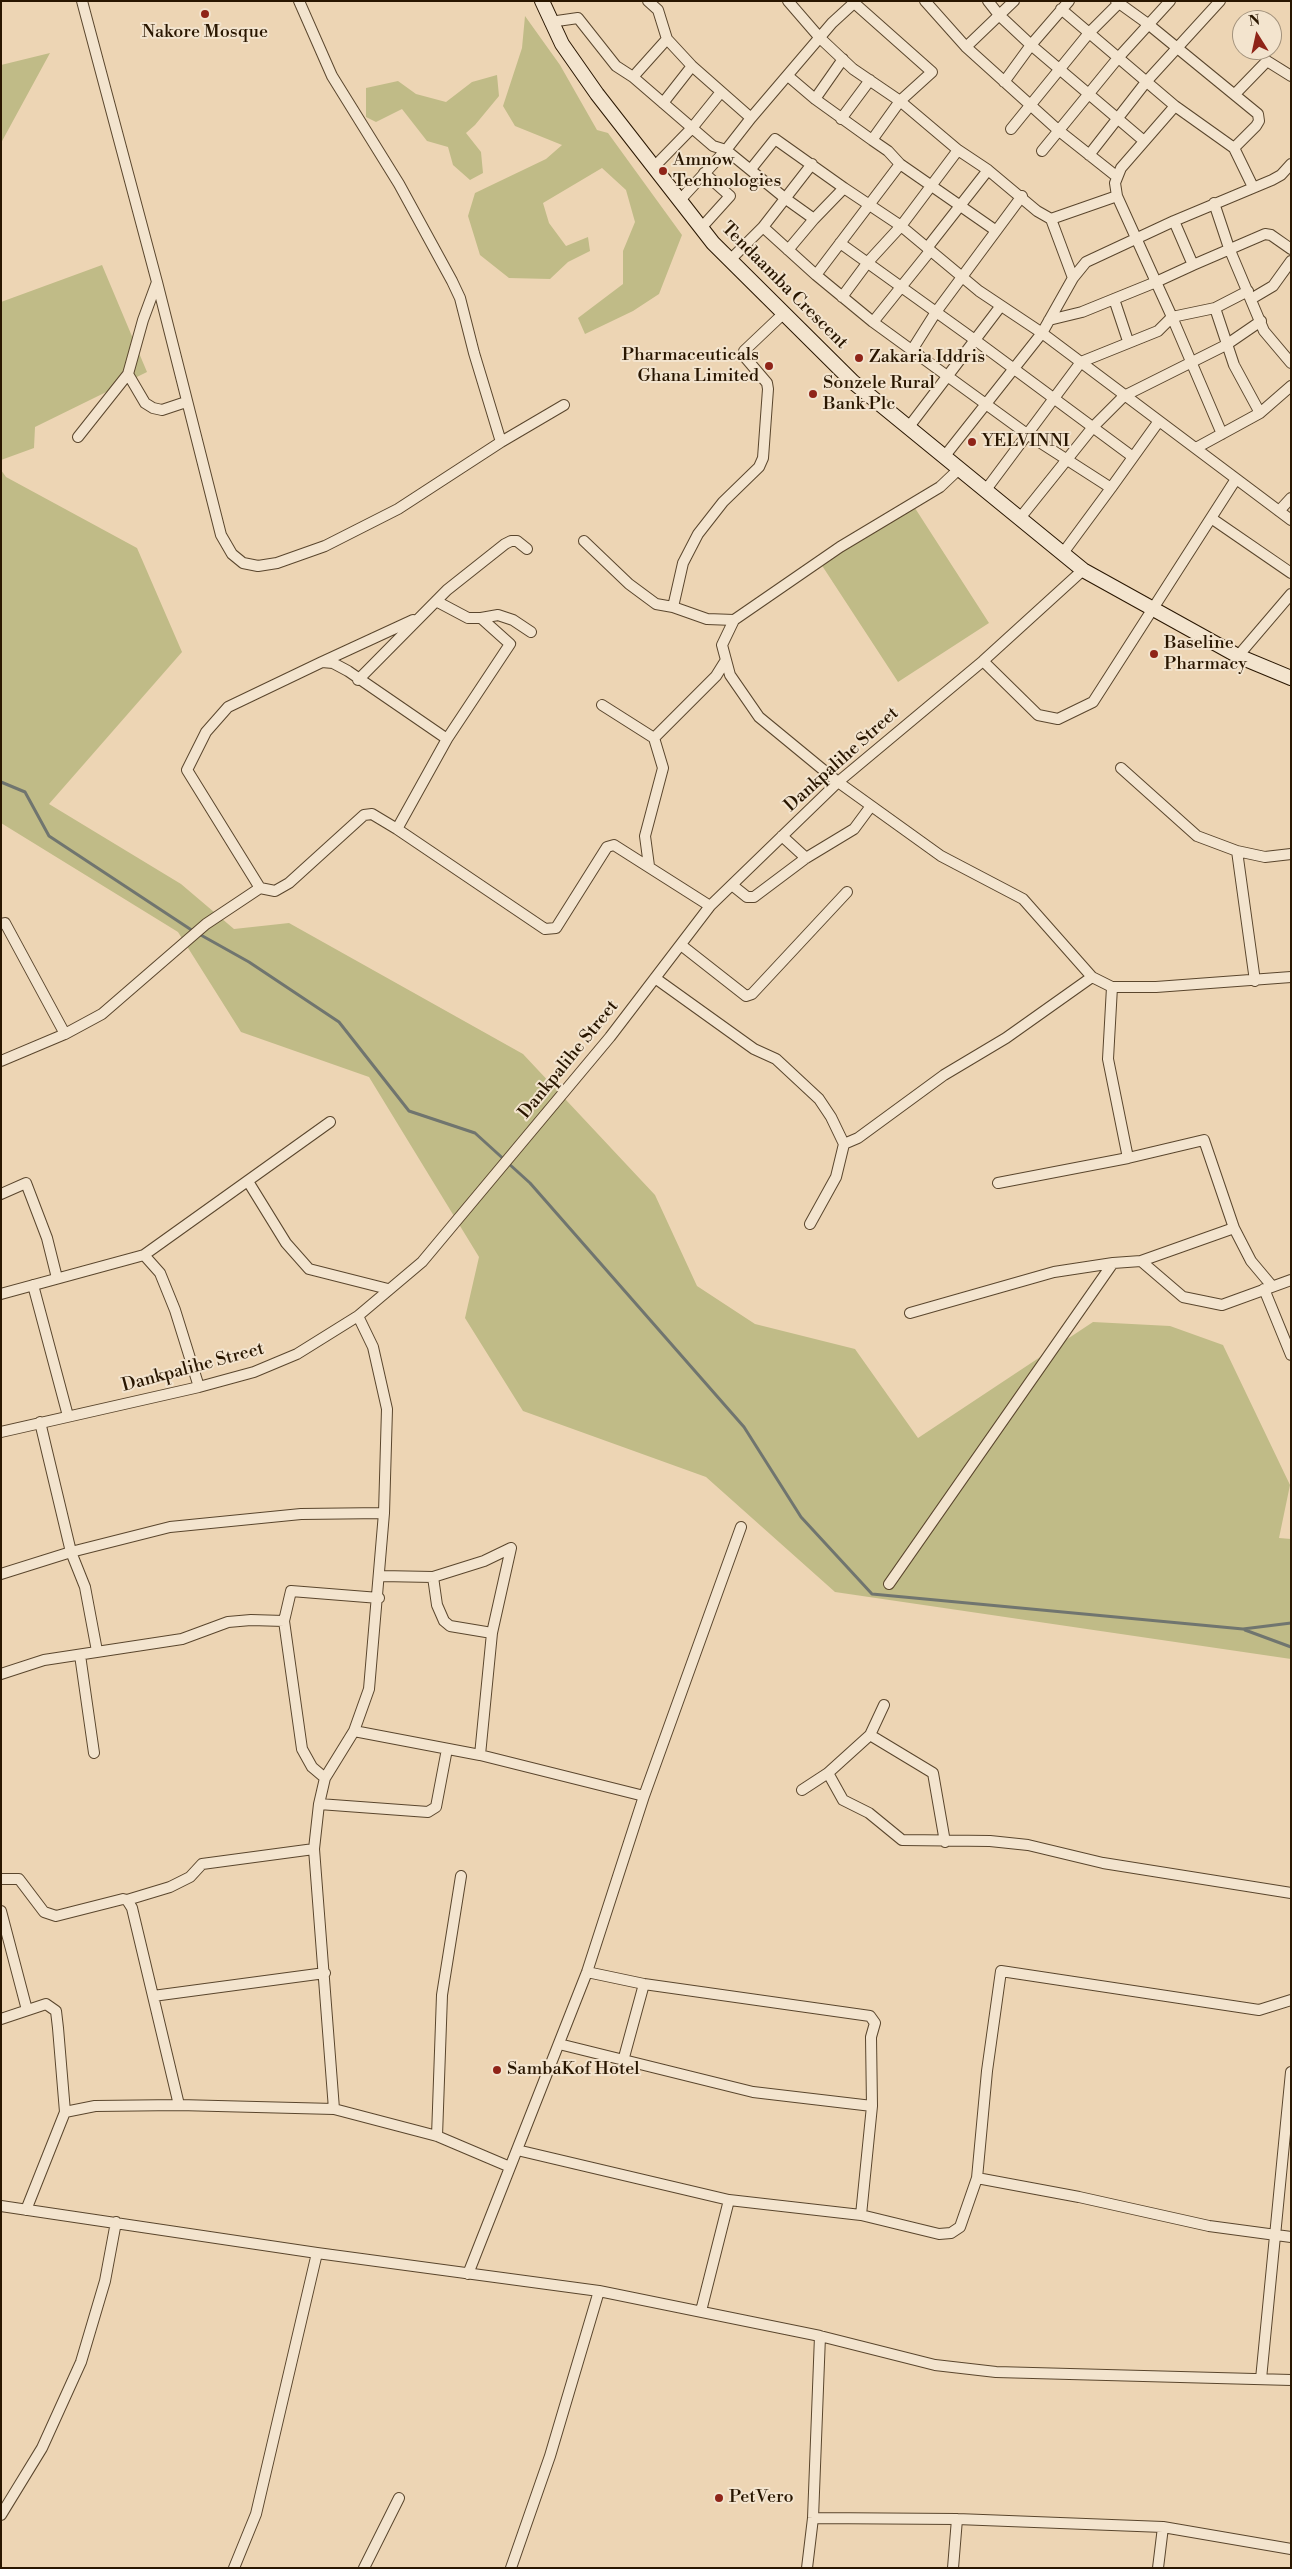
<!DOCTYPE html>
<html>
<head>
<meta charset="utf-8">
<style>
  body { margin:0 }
  #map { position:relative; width:1292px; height:2569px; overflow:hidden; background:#edd5b4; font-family:"Libre Bodoni",serif }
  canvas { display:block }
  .frame { position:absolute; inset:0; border:2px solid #291600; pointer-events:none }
  .north { position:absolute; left:1232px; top:10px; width:50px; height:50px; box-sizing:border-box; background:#f3e4ce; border:1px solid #a2927c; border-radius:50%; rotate:350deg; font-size:14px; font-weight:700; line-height:20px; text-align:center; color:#291600 }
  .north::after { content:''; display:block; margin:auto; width:18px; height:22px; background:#8f2418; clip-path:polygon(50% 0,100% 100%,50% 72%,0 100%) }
</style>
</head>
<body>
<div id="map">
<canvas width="1292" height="2569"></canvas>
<div class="frame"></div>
<div class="north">N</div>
</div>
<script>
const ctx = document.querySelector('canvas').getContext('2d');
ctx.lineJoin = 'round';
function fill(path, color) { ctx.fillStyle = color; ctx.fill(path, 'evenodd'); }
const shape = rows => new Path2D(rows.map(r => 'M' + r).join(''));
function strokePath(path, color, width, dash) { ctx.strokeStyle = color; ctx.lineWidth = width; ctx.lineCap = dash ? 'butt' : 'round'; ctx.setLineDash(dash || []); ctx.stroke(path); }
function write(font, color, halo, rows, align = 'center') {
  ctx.font = font + ' "Libre Bodoni",serif'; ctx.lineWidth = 4; ctx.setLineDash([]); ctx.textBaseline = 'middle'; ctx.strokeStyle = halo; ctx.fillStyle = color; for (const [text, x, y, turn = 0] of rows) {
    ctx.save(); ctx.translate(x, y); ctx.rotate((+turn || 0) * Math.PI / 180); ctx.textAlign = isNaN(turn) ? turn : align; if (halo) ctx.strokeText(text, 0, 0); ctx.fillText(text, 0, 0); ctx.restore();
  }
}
fill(shape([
  [525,16,560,65,597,130,608,133,682,235,659,294,633,311,585,334,578,318,623,284,623,251,635,222,626,190,602,168,543,203,549,223,566,246,588,237,590,251,568,262,550,279,509,278,480,255,468,216,475,193,546,159,562,145,515,126,503,106,522,48],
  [50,53,1,143,1,65],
  [497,75,499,96,475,125,466,133,481,152,483,173,470,180,453,165,448,147,427,141,402,109,376,122,366,117,366,88,398,81,416,94,446,102,472,82],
  [102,265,147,372,35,427,34,448,1,460,1,302],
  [1,470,6,477,137,548,182,652,49,804,181,884,234,929,289,923,523,1054,655,1195,697,1286,755,1324,855,1349,918,1438,1093,1322,1170,1326,1223,1345,1290,1485,1279,1538,1291,1539,1291,1659,835,1592,706,1477,523,1411,465,1318,479,1257,369,1077,241,1032,178,932,1,823],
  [913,505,989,623,898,682,821,564]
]), '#c0bb87');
strokePath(shape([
  [1,782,25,792,49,836,193,931],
  [199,934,249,962,339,1022,409,1111,475,1133,530,1183,744,1427,801,1517,872,1594,1243,1629,1291,1623],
  [1245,1630,1291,1647]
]), '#70756f', 3);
const street = shape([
  [82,1,157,282,221,535,232,554,243,563,258,566,277,563,325,546,398,509,501,442,564,405],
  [299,1,332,76,399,184,452,281,460,298,474,353,501,442],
  [648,1,658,10,667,39,692,66,751,118],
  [788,1,820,38,853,69,900,101,958,150,988,170,1037,211,1051,219,1073,278],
  [852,1,932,72,900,101,872,140,888,151,900,164,995,230],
  [925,1,966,47],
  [988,1,999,15,1031,45,1144,141],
  [1014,1,966,47,1058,130,1116,176],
  [1116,1,1148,24,1258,114,1259,121,1256,126,1234,148],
  [1061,9,1175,106,1234,148,1253,187],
  [550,22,578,18,616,66,633,77,713,146,726,150,786,199,814,219,844,188,901,226,979,291,1042,333,1291,520],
  [788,76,815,99,872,140],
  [633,77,667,39],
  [1004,82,1031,45,1069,1],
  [1235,94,1267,61,1291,76],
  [815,99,843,59],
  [663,103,692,66],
  [841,119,870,80],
  [1011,129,1089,33,1121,1],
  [1042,151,1118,58,1170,1],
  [1089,155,1146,82,1220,1],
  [900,164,816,275,873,322,1027,434,1111,488,1063,553],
  [654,167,692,128,721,92],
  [751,169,775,139,844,188],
  [681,199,726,150,751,118,832,23,856,1],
  [1214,203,1229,248,1264,331,1291,363],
  [1051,219,1117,196],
  [1174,221,1193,265,1156,282,1117,196,1115,183,1121,168,1175,106],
  [702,227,730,196,704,173],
  [763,227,816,275],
  [840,243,975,340,1133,457],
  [927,248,988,170],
  [788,250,814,219],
  [730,260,763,227,812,164],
  [1193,265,1265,234,1271,235,1291,249],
  [842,297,868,262,901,226,958,150],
  [1114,299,1128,341],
  [1251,299,1273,286,1291,261],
  [1215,308,1234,365,1260,413],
  [1049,320,1082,312,1156,282,1172,317,1215,308,1248,291],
  [873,322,930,251],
  [912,350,936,312,1022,196],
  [128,374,145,403,153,408,162,410,186,402],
  [908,428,1000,307],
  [78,437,128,374,143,320,157,282],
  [1196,448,1260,413,1291,386],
  [944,457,1042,333,1073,278,1086,262,1174,221,1272,180,1281,175,1291,164],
  [1111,488,1159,421],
  [985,491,1081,362,1158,331,1172,317,1222,434],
  [1279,511,1291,498],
  [1020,518,1093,427,1124,396,1226,345,1261,321],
  [1211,518,1291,573],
  [584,541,629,584,656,604,673,607,683,563,698,534,723,502,759,467,763,458,768,389,767,383,744,356,744,351,783,314],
  [436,601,468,618,481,618,510,644,447,739],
  [673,607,707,619,734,620,840,547,940,487,959,469],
  [481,618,498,615,513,620,531,632],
  [734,620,722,645,730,675,759,717,838,782,941,856,1023,899,1092,977,1112,987,1156,987,1291,977],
  [1238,656,1291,594],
  [983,661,1038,715,1058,719,1093,702,1236,479],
  [322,662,413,620],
  [358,680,447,590,505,544,511,541,517,541,527,549],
  [602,705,654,738],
  [1121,768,1197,836,1237,851],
  [782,836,806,858],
  [649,866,645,836,663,768,654,738,716,676,726,660],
  [732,885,747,897,754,897,806,858,854,829,871,806],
  [260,888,187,770,206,732,228,707,322,662,333,663,348,671,447,739,397,829],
  [1,924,5,923,65,1034],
  [681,945,746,996,752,994,847,892],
  [655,978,754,1049,776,1059,819,1099,831,1117,844,1144,836,1177,810,1224],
  [1255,981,1237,851,1265,857,1291,854],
  [1112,987,1108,1059,1128,1158],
  [1,1061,65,1034,102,1014,206,924,260,888,275,891,289,883,364,815,372,814,397,829,545,929,556,928,607,847,614,845,710,906],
  [844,1144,858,1138,944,1075,1006,1038,1092,977],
  [249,1183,286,1243,309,1269,388,1289],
  [998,1183,1128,1158,1204,1140,1234,1228,1251,1261,1272,1286],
  [1,1194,26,1183,47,1238,57,1278],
  [144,1255,160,1273,175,1310,199,1387],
  [1141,1261,1234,1228],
  [33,1285,68,1416],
  [1264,1289,1291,1355],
  [1,1294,144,1255,330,1122],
  [910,1313,1054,1272,1113,1263],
  [40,1422,71,1552,85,1587,97,1651],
  [1,1432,199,1387,254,1372,297,1354,358,1316,422,1262,610,1037,710,906,838,782,983,661,1083,570],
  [1,1574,71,1552,170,1527,301,1514,384,1513],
  [381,1576,433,1577,437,1605,444,1621,450,1626,492,1633],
  [433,1577,484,1561,511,1548],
  [889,1584,1113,1263,1141,1261,1183,1297,1222,1305,1291,1280],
  [80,1655,94,1753],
  [1,1674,44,1660,182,1639,228,1622,251,1620,284,1621],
  [884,1705,870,1735,933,1773,945,1842],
  [354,1731,480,1755,644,1796],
  [480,1755,492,1633,511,1548],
  [828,1773,843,1800,869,1813,902,1840,990,1841,1028,1845,1103,1863,1291,1893],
  [325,1778,312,1767,302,1749,284,1621,291,1591,379,1598],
  [802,1790,828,1773,870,1735],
  [319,1804,428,1812,436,1807,447,1749],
  [1,1879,19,1879,44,1912,56,1916,123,1899,127,1900,170,1887,190,1877,202,1864,314,1849],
  [127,1900,132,1908,179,2105],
  [1,1911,27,2010],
  [587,1972,644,1984,870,2016,875,2023,871,2037,872,2106,861,2215],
  [153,1996,325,1973],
  [1,2019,46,2004,56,2011,58,2028,65,2112,26,2210],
  [559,2044,753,2092,872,2106],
  [623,2061,644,1984],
  [334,2109,314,1849,319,1804,325,1778,354,1731,369,1689,384,1513,387,1409,373,1347,358,1316],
  [65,2112,95,2106,179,2105,334,2109,437,2136,510,2167],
  [437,2136,442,1995,461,1876],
  [517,2150,729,2200,861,2215,939,2234,951,2233,960,2227,977,2178,987,2071,1001,1971,1259,2010,1291,2000],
  [977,2178,1079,2197,1209,2226,1291,2237],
  [1,2206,317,2253,599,2291,820,2336,935,2365,996,2372,1291,2380],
  [468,2274,587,1972,644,1796,741,1527],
  [701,2311,729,2200],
  [1261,2379,1291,2072],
  [1,2515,42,2448,81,2362,105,2281,116,2222],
  [813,2518,957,2519,1163,2527,1291,2549],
  [234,2568,256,2514,317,2253],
  [364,2568,399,2498],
  [511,2568,550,2456,599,2291],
  [807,2568,813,2518,820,2336],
  [953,2568,957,2519],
  [1158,2568,1163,2527]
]);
const secondary = shape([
  [542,1,562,44,597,94,713,243,853,382,1083,570,1238,656,1291,678]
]);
strokePath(street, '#5a462d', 12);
strokePath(secondary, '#291600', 16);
strokePath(street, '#f3e4ce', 10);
strokePath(secondary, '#f3e4ce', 14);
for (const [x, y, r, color] of [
  [205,14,5,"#8f2418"],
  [663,171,5,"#8f2418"],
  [859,358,5,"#8f2418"],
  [769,366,5,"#8f2418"],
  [813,394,5,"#8f2418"],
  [972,442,5,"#8f2418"],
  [1154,654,5,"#8f2418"],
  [497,2070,5,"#8f2418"],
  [719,2498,5,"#8f2418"]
]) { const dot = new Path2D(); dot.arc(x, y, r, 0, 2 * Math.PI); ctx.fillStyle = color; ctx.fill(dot); strokePath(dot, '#f3e4ce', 2); }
write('18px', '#291600', '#f3e4ce', [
  ["Nakore Mosque",205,33,"center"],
  ["Amnow",673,161],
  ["Technologies",673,182],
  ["Pharmaceuticals",759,356,"right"],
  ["Ghana Limited",759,377,"right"],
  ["Zakaria Iddris",869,358],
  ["Sonzele Rural",823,384],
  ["Bank Plc",823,405],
  ["YELVINNI",982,442],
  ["Baseline",1164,644],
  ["Pharmacy",1164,665],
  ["SambaKof Hotel",507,2070],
  ["PetVero",729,2498]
], 'left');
write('18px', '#291600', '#f3e4ce', [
  ["Tendaamba Crescent",784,286,45],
  ["Dankpalihe Street",842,760,-42],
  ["Dankpalihe Street",569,1060,-51],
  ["Dankpalihe Street",193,1368,-15]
]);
</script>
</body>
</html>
